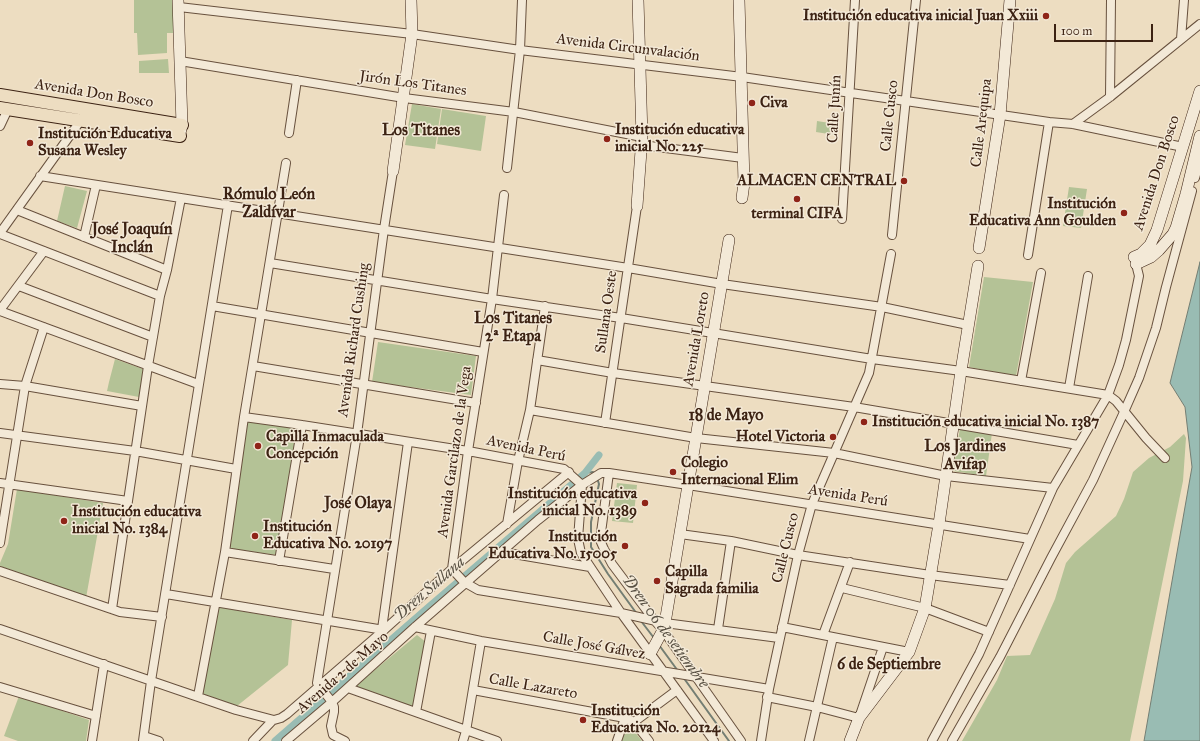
<!DOCTYPE html>
<html>
<head>
<meta charset="utf-8">
<style>
  body { margin:0 }
  #map { position:relative; width:1200px; height:741px; overflow:hidden; background:#edddc1; font-family:"IM FELL Great Primer",serif }
  canvas { display:block }
  .scale { position:absolute; left:1054px; top:24px; width:99px; height:18px; box-sizing:border-box; border:2px solid #3c2213; border-top:0; padding-left:5px; font-size:12px; line-height:14px; white-space:nowrap; color:#3c2213; -webkit-text-stroke:3px #f3e9d7; paint-order:stroke }
</style>
</head>
<body>
<div id="map">
<canvas width="1200" height="741"></canvas>
<div class="scale">100 m</div>
</div>
<script>
const ctx = document.querySelector('canvas').getContext('2d');
ctx.lineJoin = 'round';
function fill(path, color) { ctx.fillStyle = color; ctx.fill(path, 'evenodd'); }
const shape = rows => new Path2D(rows.map(r => 'M' + r).join(''));
function strokePath(path, color, width, dash) { ctx.strokeStyle = color; ctx.lineWidth = width; ctx.lineCap = dash ? 'butt' : 'round'; ctx.setLineDash(dash || []); ctx.stroke(path); }
function write(font, color, halo, rows, align = 'center') {
  ctx.font = font + ' "IM FELL Great Primer",serif'; ctx.lineWidth = 3; ctx.setLineDash([]); ctx.textBaseline = 'middle'; ctx.strokeStyle = halo; ctx.fillStyle = color; for (const [text, x, y, turn = 0] of rows) {
    ctx.save(); ctx.translate(x, y); ctx.rotate((+turn || 0) * Math.PI / 180); ctx.textAlign = isNaN(turn) ? turn : align; if (halo) ctx.strokeText(text, 0, 0); ctx.fillText(text, 0, 0); ctx.restore();
  }
}
fill(shape([
  [134,0,173,0,174,33,167,33,167,53,138,55,137,33,134,33],
  [168,59,169,73,139,73,139,61],
  [412,104,441,109,435,149,405,145],
  [442,109,486,116,481,151,437,144],
  [817,121,836,124,835,135,816,132],
  [65,186,87,191,77,228,57,221],
  [1069,187,1087,189,1081,228,1063,226],
  [984,277,1033,282,1016,376,969,367],
  [378,342,476,356,471,395,372,382],
  [115,359,143,369,139,397,107,391,109,382],
  [247,420,297,428,277,555,227,548],
  [960,428,992,433,986,476,953,471],
  [1184,434,1186,438,1183,481,1130,741,962,741,997,680,1007,656,1030,655,1055,599,1066,563,1075,552,1116,516,1124,499,1133,472,1149,458,1170,447],
  [617,483,637,485,633,523,612,521],
  [17,489,103,503,86,598,0,566,0,563,8,544],
  [218,607,292,620,288,665,237,706,198,693],
  [417,635,427,643,414,709,353,688],
  [19,696,89,720,86,741,18,741,4,736],
  [634,731,642,741,621,741,623,735]
]), '#b4c296');
const water = shape([
  [1200,262,1200,741,1144,741,1192,467,1185,407,1170,383,1200,262]
]);
fill(water, '#99bcb3');
strokePath(water, '#747e73', 1);
strokePath(shape([
  [585,473,593,472,594,474],
  [597,478,599,484,591,522,591,547,608,574,637,614],
  [641,621,654,638],
  [659,645,678,671],
  [683,677,729,741]
]), '#747e73', 2);
strokePath(shape([
  [275,741,431,605,585,473,599,455]
]), '#99bcb3', 7);
const street = shape([
  [179,7,412,34,520,50,742,77,1049,122,1073,124,1183,147],
  [1181,39,1184,0],
  [180,61,404,98,514,112,642,137],
  [1110,97,1111,0],
  [1073,124,1110,97,1200,24],
  [0,126,8,109],
  [289,133,297,80],
  [642,145,743,158],
  [507,168,520,50,522,0],
  [40,176,628,268,722,284,882,307,968,325],
  [1195,178,1200,160],
  [504,195,492,299,468,451,452,569,464,582,478,590,621,613,665,623,779,638],
  [17,210,167,270],
  [842,219,855,0],
  [0,233,81,120],
  [0,234,160,296],
  [892,235,916,0],
  [84,237,96,185],
  [1028,255,1049,122],
  [270,263,492,299,621,318,872,359,961,371,1108,395,1116,401,1146,438,1165,458],
  [19,286,153,337],
  [212,306,483,352],
  [0,310,44,251],
  [0,311,198,384],
  [537,360,613,373,854,407,1078,445],
  [253,366,476,403],
  [1021,381,1041,273],
  [0,384,25,386,142,406],
  [1069,388,1088,276],
  [530,410,696,438,834,453,946,476,1053,488],
  [244,417,302,425,468,451,564,469,582,485],
  [605,423,637,206],
  [0,433,135,451,236,469],
  [609,473,600,540,604,549,612,564,654,620,663,630,741,741],
  [0,483,128,501],
  [582,485,578,539,581,553,621,613,714,741],
  [507,524,518,461,530,410,545,306],
  [680,534,731,541,798,555,930,575,1010,585],
  [0,543,25,386,44,327],
  [225,552,334,569],
  [502,552,590,567],
  [279,561,302,425],
  [0,571,120,612,162,617],
  [842,588,925,608,989,632],
  [166,594,384,630],
  [112,609,148,366,160,296,167,270,181,198],
  [415,627,481,641,769,689],
  [782,627,909,652],
  [0,629,236,710,274,720,281,718,287,714,384,630,452,569,569,472],
  [382,629,408,442],
  [718,629,731,541],
  [823,635,850,562],
  [0,687,96,716],
  [348,688,497,741],
  [473,690,625,718,634,722,649,741],
  [198,696,225,552,244,417,286,163],
  [767,697,817,707,859,718,883,647],
  [416,712,431,631],
  [634,722,677,690],
  [144,736,159,741],
  [92,741,104,664],
  [143,741,151,681,228,205],
  [253,741,273,720],
  [286,741,332,702,415,627,538,520,582,485,601,473,609,473,688,485,1030,539],
  [345,741,333,735,331,726,334,712,334,707,332,702,317,683,357,434,384,229,393,171],
  [463,741,466,731,481,641],
  [617,741,625,718],
  [761,741,769,689,798,555,812,504,869,373,891,254],
  [809,741,833,637],
  [932,741,979,654,1053,488,1108,395,1119,365,1126,340,1139,276,1135,260],
  [952,741,1000,657,1051,558,1093,480,1124,412,1139,378,1156,328,1166,287,1192,191]
]);
const secondary = shape([
  [178,0,182,125,180,133],
  [739,0,744,183,742,198],
  [393,171,412,34,411,0],
  [637,206,642,137,638,0],
  [979,248,1000,115,1010,0],
  [1134,257,1141,254,1150,245,1157,230,1200,91],
  [1136,264,1151,257,1159,250,1173,234,1176,228,1186,194,1200,136],
  [650,654,663,630,665,623,729,240],
  [850,741,859,718,909,652,925,608,939,524,961,371,978,266]
]);
const primary = shape([
  [0,95,182,125],
  [0,108,180,136]
]);
strokePath(street, '#68513e', 10);
strokePath(secondary, '#3c2213', 12);
strokePath(primary, '#3c2213', 14);
strokePath(street, '#f3e9d7', 8);
strokePath(secondary, '#f3e9d7', 11);
strokePath(primary, '#edddc1', 12);
for (const [x, y, r, color] of [
  [1046,16,4,"#8f2418"],
  [752,103,4,"#8f2418"],
  [607,139,4,"#8f2418"],
  [30,143,4,"#8f2418"],
  [904,181,4,"#8f2418"],
  [797,199,4,"#8f2418"],
  [1124,213,4,"#8f2418"],
  [864,422,4,"#8f2418"],
  [833,437,4,"#8f2418"],
  [258,446,4,"#8f2418"],
  [673,472,4,"#8f2418"],
  [645,503,4,"#8f2418"],
  [64,521,4,"#8f2418"],
  [255,536,4,"#8f2418"],
  [625,546,4,"#8f2418"],
  [657,581,4,"#8f2418"],
  [583,720,4,"#8f2418"]
]) { const dot = new Path2D(); dot.arc(x, y, r, 0, 2 * Math.PI); ctx.fillStyle = color; ctx.fill(dot); strokePath(dot, '#f3e9d7', 1.5); }
write('bold 15px', '#3c2213', '#f3e9d7', [
  ["Institución educativa inicial Juan Xxiii",1038,16,"right"],
  ["Civa",760,103],
  ["Institución educativa",615,130],
  ["inicial No. 225",615,147],
  ["Institución Educativa",38,134],
  ["Susana Wesley",38,151],
  ["ALMACEN CENTRAL",896,181,"right"],
  ["Institución",1116,204,"right"],
  ["Educativa Ann Goulden",1116,221,"right"],
  ["terminal CIFA",797,214,"center"],
  ["Institución educativa inicial No. 1387",872,422],
  ["Capilla Inmaculada",266,437],
  ["Concepción",266,454],
  ["Hotel Victoria",825,437,"right"],
  ["Colegio",681,463],
  ["Internacional Elim",681,480],
  ["Institución educativa",637,494,"right"],
  ["inicial No. 1389",637,511,"right"],
  ["Institución educativa",72,512],
  ["inicial No. 1384",72,529],
  ["Institución",263,527],
  ["Educativa No. 20197",263,544],
  ["Institución",617,537,"right"],
  ["Educativa No. 15005",617,554,"right"],
  ["Capilla",665,572],
  ["Sagrada familia",665,589],
  ["Institución",591,711],
  ["Educativa No. 20124",591,728]
], 'left');
write('15px', '#3c2213', '#f3e9d7', [
  ["Avenida Circunvalación",628,48,7],
  ["Jirón Los Titanes",413,84,8],
  ["Avenida Don Bosco",94,94,9],
  ["Calle Junín",835,109,-87],
  ["Calle Cusco",890,116,-84],
  ["Calle Arequipa",982,123,-83],
  ["Avenida Don Bosco",1157,173,-72],
  ["Sullana Oeste",607,312,-82],
  ["Avenida Loreto",697,339,-80],
  ["Avenida Richard Cushing",354,340,-82],
  ["Avenida Perú",526,449,12],
  ["Avenida Garcilazo de la Vega",455,452,-82],
  ["Avenida Perú",848,496,9],
  ["Calle Cusco",786,548,-76],
  ["Calle José Gálvez",594,646,10],
  ["Avenida 2 de Mayo",343,673,-41],
  ["Calle Lazareto",533,687,10]
]);
write('bold 16px', '#3c2213', '#f3e9d7', [
  ["Los Titanes",421,131],
  ["Rómulo León",269,195],
  ["Zaldívar",269,213],
  ["José Joaquín",132,230],
  ["Inclán",132,248],
  ["Los Titanes",513,319],
  ["2ª Etapa",513,337],
  ["18 de Mayo",726,416],
  ["Los Jardines",965,447],
  ["Avifap",965,465],
  ["José Olaya",358,504],
  ["6 de Septiembre",889,665]
]);
write('italic 16px', '#585043', '#f3e9d7', [
  ["Dren Sullana",430,589,-41],
  ["Dren 06 de setiembre",665,632,54]
]);
</script>
</body>
</html>
